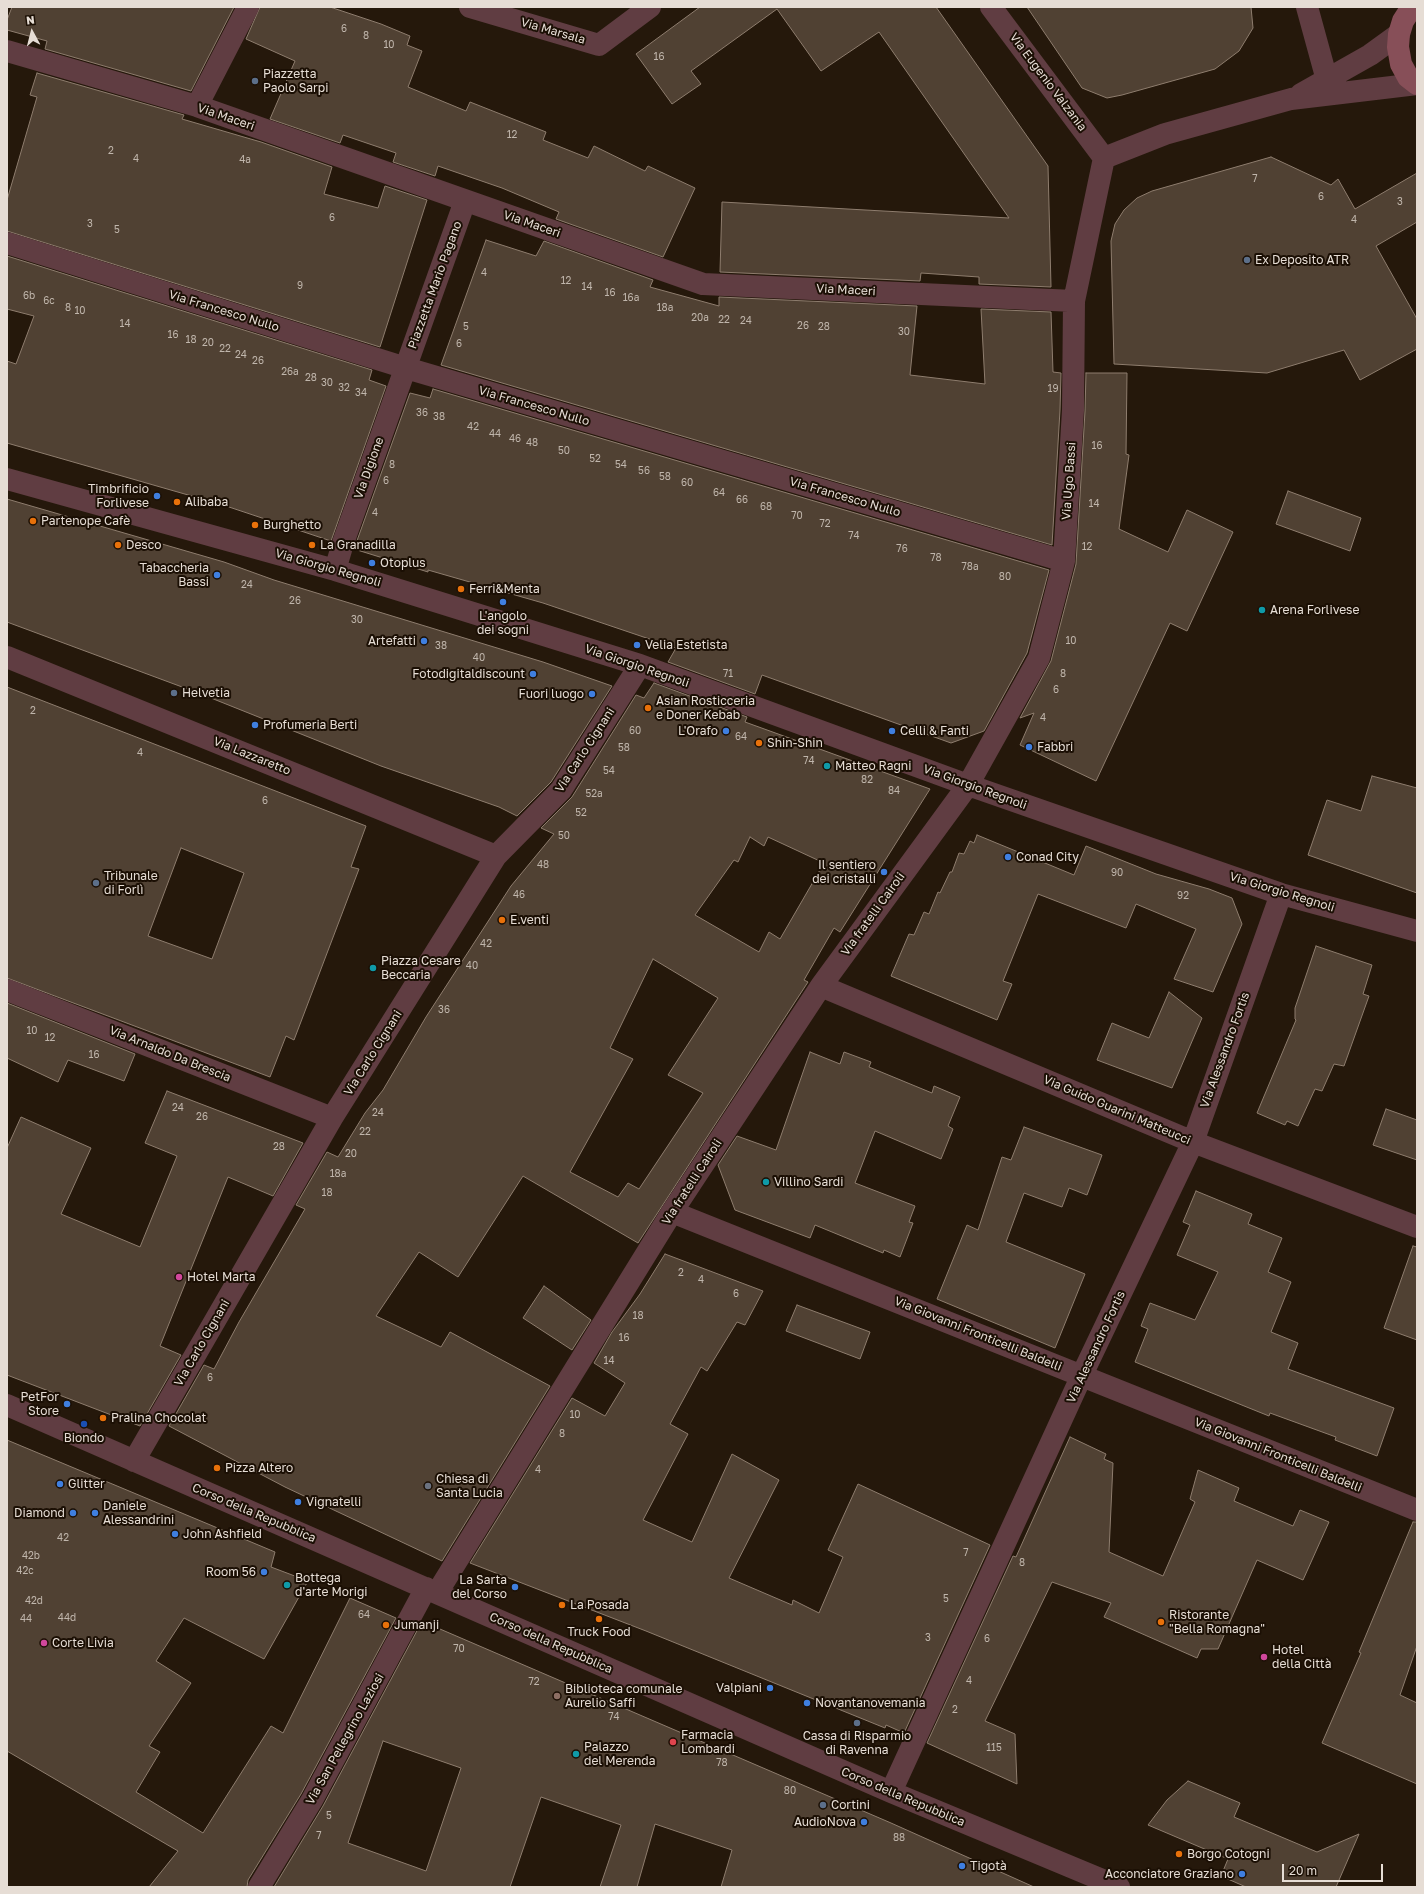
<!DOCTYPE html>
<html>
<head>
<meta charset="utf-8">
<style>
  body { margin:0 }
  #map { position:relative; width:1424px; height:1894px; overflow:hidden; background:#25180b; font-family:"Golos Text",sans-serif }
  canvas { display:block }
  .frame { position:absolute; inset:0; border:8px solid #e6ddd5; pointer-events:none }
  .north { position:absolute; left:12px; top:12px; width:40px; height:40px; -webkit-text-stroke:3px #1b0f04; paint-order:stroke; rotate:353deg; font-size:11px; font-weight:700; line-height:16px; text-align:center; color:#e6ddd5 }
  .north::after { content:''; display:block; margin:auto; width:14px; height:18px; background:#e6ddd5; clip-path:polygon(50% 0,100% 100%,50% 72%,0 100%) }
  .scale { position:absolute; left:1282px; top:1864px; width:101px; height:18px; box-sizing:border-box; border:2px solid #e6ddd5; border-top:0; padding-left:5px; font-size:12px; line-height:14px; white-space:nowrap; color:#e6ddd5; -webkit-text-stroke:3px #1b0f04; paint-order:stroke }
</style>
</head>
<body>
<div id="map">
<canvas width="1424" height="1894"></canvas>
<div class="frame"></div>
<div class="north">N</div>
<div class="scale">20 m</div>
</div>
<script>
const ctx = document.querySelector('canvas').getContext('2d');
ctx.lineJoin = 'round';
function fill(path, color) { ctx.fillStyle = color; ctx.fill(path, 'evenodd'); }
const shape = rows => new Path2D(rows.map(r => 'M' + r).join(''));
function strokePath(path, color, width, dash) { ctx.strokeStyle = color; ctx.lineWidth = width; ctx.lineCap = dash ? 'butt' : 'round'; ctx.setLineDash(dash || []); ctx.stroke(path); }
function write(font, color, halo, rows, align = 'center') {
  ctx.font = font + ' "Golos Text",sans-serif'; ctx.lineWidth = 4; ctx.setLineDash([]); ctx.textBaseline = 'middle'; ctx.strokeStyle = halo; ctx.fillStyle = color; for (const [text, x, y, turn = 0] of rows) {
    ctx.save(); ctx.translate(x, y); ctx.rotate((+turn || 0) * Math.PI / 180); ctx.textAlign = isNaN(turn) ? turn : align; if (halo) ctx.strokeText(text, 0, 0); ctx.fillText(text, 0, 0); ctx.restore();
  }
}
const building = shape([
  [12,7,234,7,191,91,45,49,47,41,7,30,7,20,12,7],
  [260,7,330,7,381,24,410,36,407,45,422,51,408,87,466,111,470,102,546,132,543,140,588,158,594,146,645,171,648,166,695,188,663,257,556,219,559,212,502,188,438,166,435,176,393,162,396,153,343,135,340,143,270,119,295,61,246,39,260,7],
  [700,7,936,7,1048,166,1051,287,979,284,979,277,921,273,920,281,720,272,722,202,1009,218,879,32,821,71,777,9,691,71,701,84,672,104,636,54,700,7],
  [1027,7,1251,7,1253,28,1239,51,1215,69,1122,95,1107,98,1082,88,1027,7],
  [37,73,184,115,182,119,261,142,332,167,324,194,378,208,385,186,427,200,380,347,7,231,7,200,37,97,30,95,37,73],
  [1271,157,1331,185,1338,179,1355,209,1417,173,1417,222,1376,246,1417,319,1417,349,1360,380,1344,350,1267,373,1114,364,1111,241,1115,224,1124,210,1137,198,1152,191,1271,157],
  [486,240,536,256,544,241,653,280,650,287,719,306,719,297,917,306,910,375,985,384,981,309,1051,312,1053,372,1061,373,1060,410,1052,545,441,365,486,240],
  [7,256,372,370,369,380,386,386,331,541,223,505,7,443,7,361,16,364,34,316,7,309,7,256],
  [1086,373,1127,373,1126,454,1129,455,1119,529,1168,552,1187,510,1233,532,1187,631,1170,623,1096,781,1020,745,1034,713,1020,718,1051,661,1076,564,1085,411,1086,373],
  [433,389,1049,570,1027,653,984,731,951,743,762,675,755,694,668,662,676,648,543,603,428,570,428,572,354,549,410,393,430,398,433,389],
  [1288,491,1361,518,1350,551,1276,524,1288,491],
  [7,499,224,562,274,580,543,662,612,686,551,782,517,816,499,807,381,766,201,694,7,622,7,499],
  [654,683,747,717,745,722,930,789,840,932,834,928,804,980,808,982,638,1243,523,1176,458,1277,419,1252,376,1316,441,1347,450,1332,550,1386,442,1561,285,1487,169,1426,204,1365,214,1369,239,1322,305,1209,296,1205,327,1152,338,1157,365,1113,383,1090,426,1017,511,886,554,834,541,828,572,797,636,695,644,698,654,683],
  [750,837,764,846,768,837,824,863,780,939,769,932,759,952,695,915,734,860,738,862,750,837],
  [653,959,718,998,668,1075,703,1093,639,1189,628,1183,618,1197,570,1172,633,1059,610,1048,653,959],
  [7,687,366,826,351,867,359,869,294,1040,286,1036,270,1077,7,978,7,687],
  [181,848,244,873,212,959,148,936,181,848],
  [1372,776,1417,788,1417,893,1308,855,1327,800,1361,811,1372,776],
  [977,835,1074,875,1086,846,1156,874,1209,889,1232,898,1242,924,1213,992,1174,979,1196,929,1136,904,1126,928,1038,894,1003,981,1012,984,997,1020,891,976,909,934,914,935,924,912,929,914,938,892,940,893,950,872,952,872,959,853,964,854,970,841,974,843,977,835],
  [1316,946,1372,965,1363,994,1369,996,1344,1066,1334,1064,1322,1091,1315,1089,1298,1126,1287,1121,1285,1125,1257,1113,1296,1020,1295,1019,1295,1008,1316,946],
  [1169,992,1202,1018,1172,1088,1097,1060,1112,1023,1149,1038,1169,992],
  [7,1003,135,1054,124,1081,68,1060,58,1082,7,1058,7,1003],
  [810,1052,840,1064,844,1052,871,1062,869,1067,932,1093,934,1086,960,1097,948,1126,953,1129,941,1159,875,1131,855,1183,915,1206,909,1222,913,1223,900,1257,884,1250,883,1253,815,1225,810,1238,735,1210,718,1165,737,1136,776,1150,810,1052],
  [167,1091,303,1143,273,1196,228,1177,160,1346,181,1355,140,1426,7,1375,7,1148,21,1117,91,1148,61,1214,140,1247,177,1156,145,1143,167,1091],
  [1386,1109,1417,1120,1417,1160,1373,1145,1386,1109],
  [1024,1127,1102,1155,1087,1195,1069,1188,1062,1207,1024,1193,1006,1242,1085,1274,1055,1348,937,1299,967,1225,978,1230,1002,1157,1011,1160,1024,1127],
  [1196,1191,1252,1214,1248,1224,1282,1238,1268,1272,1291,1282,1271,1332,1298,1343,1288,1369,1394,1408,1377,1456,1335,1440,1336,1437,1270,1413,1269,1416,1135,1362,1148,1329,1141,1326,1150,1303,1195,1320,1218,1272,1177,1255,1190,1225,1183,1222,1196,1191],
  [1413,1246,1417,1247,1417,1340,1384,1328,1413,1246],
  [665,1254,763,1291,745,1325,737,1322,707,1371,701,1367,670,1424,688,1434,643,1520,692,1542,732,1454,779,1480,729,1578,792,1605,793,1600,819,1613,843,1557,828,1550,858,1484,990,1545,904,1733,886,1725,885,1728,646,1631,470,1563,572,1398,605,1416,625,1383,594,1363,612,1332,640,1294,665,1254],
  [544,1286,591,1320,572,1350,523,1318,544,1286],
  [797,1305,870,1332,860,1359,786,1331,797,1305],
  [1070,1437,1106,1454,1104,1459,1113,1463,1109,1552,1163,1576,1195,1502,1190,1499,1198,1470,1239,1488,1234,1501,1293,1526,1300,1510,1329,1522,1303,1580,1257,1560,1218,1649,1201,1649,1197,1658,1104,1617,1111,1603,1052,1582,985,1721,1015,1734,1017,1784,927,1743,1013,1556,1016,1557,1070,1437],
  [7,1440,275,1552,271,1567,308,1581,264,1659,184,1618,156,1661,191,1683,149,1746,160,1752,136,1792,203,1833,271,1726,283,1733,350,1598,396,1618,301,1794,248,1880,247,1887,149,1887,178,1851,7,1751,7,1440],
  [1413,1522,1417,1522,1417,1646,1400,1695,1417,1703,1417,1784,1322,1743,1361,1653,1359,1652,1413,1522],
  [433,1626,891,1823,1034,1887,721,1887,732,1850,655,1824,637,1887,600,1887,621,1825,541,1797,510,1887,274,1887,323,1806,419,1627,433,1626],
  [383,1741,461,1768,426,1871,348,1843,383,1741],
  [1188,1781,1240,1803,1234,1817,1317,1852,1359,1834,1336,1887,1246,1887,1221,1876,1228,1859,1148,1825,1167,1800,1188,1781]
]);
fill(building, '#504133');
strokePath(building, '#8e7d6e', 1);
strokePath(shape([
  [470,7,599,45,650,7],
  [991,7,1104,158],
  [1307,7,1327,80],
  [7,51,197,106,703,284,1074,301],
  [1301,94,1370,55,1399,34],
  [197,106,248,7],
  [1104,158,1165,134,1291,99,1417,84],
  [7,243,406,368,1064,561],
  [7,479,335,570,640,665,968,785,1281,894,1417,931],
  [335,570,343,543,465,201],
  [7,657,496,856],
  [821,986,1193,1142,1417,1227],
  [7,990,332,1118],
  [672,1212,1417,1510],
  [7,1405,891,1792,1119,1887],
  [134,1461,332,1118,496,856,561,790,640,665],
  [437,1593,672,1212,821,986,968,785,1039,658,1064,561,1073,410,1074,301,1104,158],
  [891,1792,1082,1375,1193,1142,1281,894],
  [259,1887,312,1800,426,1588]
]), '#603d42', 22);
strokePath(shape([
  [1412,7,1403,21,1399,34,1398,47,1401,64,1408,77,1417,84]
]), '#874f58', 22);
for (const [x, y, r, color] of [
  [255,81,4,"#5c6f8a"],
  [1247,260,4,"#5c6f8a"],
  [157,496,4,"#3f7fe0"],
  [177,502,4,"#e8710a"],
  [33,521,4,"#e8710a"],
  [255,525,4,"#e8710a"],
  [118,545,4,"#e8710a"],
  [312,545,4,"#e8710a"],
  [372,563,4,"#3f7fe0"],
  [217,575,4,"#3f7fe0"],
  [461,589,4,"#e8710a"],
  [503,602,4,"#3f7fe0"],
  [1262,610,4,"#0f9aa8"],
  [424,641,4,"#3f7fe0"],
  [637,645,4,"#3f7fe0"],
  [533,674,4,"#3f7fe0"],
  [174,693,4,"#5c6f8a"],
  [592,694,4,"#3f7fe0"],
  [648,708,4,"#e8710a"],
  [255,725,4,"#3f7fe0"],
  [726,731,4,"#3f7fe0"],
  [892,731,4,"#3f7fe0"],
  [759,743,4,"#e8710a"],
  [1029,747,4,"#3f7fe0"],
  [827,766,4,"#0f9aa8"],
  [1008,857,4,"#3f7fe0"],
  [884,872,4,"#3f7fe0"],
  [96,883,4,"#5c6f8a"],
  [502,920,4,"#e8710a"],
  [373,968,4,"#0f9aa8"],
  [766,1182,4,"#0f9aa8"],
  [179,1277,4,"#d1479c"],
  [67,1404,4,"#3f7fe0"],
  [103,1418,4,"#e8710a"],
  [84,1424,4,"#1a4fb4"],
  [217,1468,4,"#e8710a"],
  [60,1484,4,"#3f7fe0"],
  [428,1486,4,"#6b7280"],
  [298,1502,4,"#3f7fe0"],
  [73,1513,4,"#3f7fe0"],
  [95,1513,4,"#3f7fe0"],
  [175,1534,4,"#3f7fe0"],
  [264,1572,4,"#3f7fe0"],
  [287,1585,4,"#0f9aa8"],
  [515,1587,4,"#3f7fe0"],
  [562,1605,4,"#e8710a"],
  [599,1619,4,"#e8710a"],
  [1161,1622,4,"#e8710a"],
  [386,1625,4,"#e8710a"],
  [44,1643,4,"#d1479c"],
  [1264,1657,4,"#d1479c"],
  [770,1688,4,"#3f7fe0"],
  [557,1696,4,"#8d6e63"],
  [807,1703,4,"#3f7fe0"],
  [857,1723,4,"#5c6f8a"],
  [673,1742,4,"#e0444e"],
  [576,1754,4,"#0f9aa8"],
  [823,1805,4,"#5c6f8a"],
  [864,1822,4,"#3f7fe0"],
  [1179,1854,4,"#e8710a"],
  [962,1866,4,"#3f7fe0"],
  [1242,1874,4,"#3f7fe0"]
]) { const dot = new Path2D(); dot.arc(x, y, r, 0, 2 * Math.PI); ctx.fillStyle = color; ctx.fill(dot); strokePath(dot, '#1b0f04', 1.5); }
write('10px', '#c0b6ac', null, [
  ["6",344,29],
  ["8",366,36],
  ["10",389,45],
  ["16",659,57],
  ["12",512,135],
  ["2",111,151],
  ["4",136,159],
  ["4a",245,160],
  ["7",1255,179],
  ["6",1321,197],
  ["3",1400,202],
  ["6",332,218],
  ["4",1354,220],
  ["3",90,224],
  ["5",117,230],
  ["4",484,273],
  ["12",566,281],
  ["9",300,286],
  ["14",587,287],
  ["16",610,293],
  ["6b",29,296],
  ["16a",631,298],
  ["6c",49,301],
  ["8",68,308],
  ["18a",665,308],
  ["10",80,311],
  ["20a",700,318],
  ["22",724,320],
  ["24",746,321],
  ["14",125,324],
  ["26",803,326],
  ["5",466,327],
  ["28",824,327],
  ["30",904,332],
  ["16",173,335],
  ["18",191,340],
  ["20",208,343],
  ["6",459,344],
  ["22",225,349],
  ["24",241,355],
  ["26",258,361],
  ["26a",290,372],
  ["28",311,378],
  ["30",327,383],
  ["32",344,388],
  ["19",1053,389],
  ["34",361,393],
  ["36",422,413],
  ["38",439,417],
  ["42",473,427],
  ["44",495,434],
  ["46",515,439],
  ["48",532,443],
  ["16",1097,446],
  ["50",564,451],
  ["52",595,459],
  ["8",392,465],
  ["54",621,465],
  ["56",644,471],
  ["58",665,477],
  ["6",386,481],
  ["60",687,483],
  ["64",719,493],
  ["66",742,500],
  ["14",1094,504],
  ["68",766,507],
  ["4",375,513],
  ["70",797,516],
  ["72",825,524],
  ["74",854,536],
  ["12",1087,547],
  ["76",902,549],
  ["78",936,558],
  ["78a",970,567],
  ["80",1005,577],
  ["24",247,585],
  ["26",295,601],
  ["30",357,620],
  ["10",1071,641],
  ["38",441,646],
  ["40",479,658],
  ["71",728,674],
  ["8",1063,674],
  ["6",1056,690],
  ["2",33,711],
  ["4",1043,718],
  ["60",635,731],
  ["64",741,737],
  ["58",624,748],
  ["4",140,753],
  ["74",809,761],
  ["54",609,771],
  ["82",867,780],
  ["84",894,791],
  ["52a",594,794],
  ["6",265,801],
  ["52",581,813],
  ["50",564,836],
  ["48",543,865],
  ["90",1117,873],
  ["46",519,895],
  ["92",1183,896],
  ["42",486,944],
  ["40",472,966],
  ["36",444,1010],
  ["10",32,1031],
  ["12",50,1038],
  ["16",94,1055],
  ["24",178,1108],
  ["24",378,1113],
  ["26",202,1117],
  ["22",365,1132],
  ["28",279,1147],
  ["20",351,1154],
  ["18a",338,1174],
  ["18",327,1193],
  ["2",681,1273],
  ["4",701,1280],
  ["6",736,1294],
  ["18",638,1316],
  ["16",624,1338],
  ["14",609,1361],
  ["6",210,1378],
  ["10",575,1415],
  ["8",562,1434],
  ["4",538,1470],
  ["42",63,1538],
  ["7",966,1553],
  ["42b",31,1556],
  ["8",1022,1563],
  ["42c",25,1571],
  ["5",946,1599],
  ["42d",34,1601],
  ["64",364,1615],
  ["44d",67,1618],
  ["44",26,1619],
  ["3",928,1638],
  ["6",987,1639],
  ["70",459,1649],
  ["4",969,1681],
  ["72",534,1682],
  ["2",955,1710],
  ["74",614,1717],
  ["115",994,1748],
  ["78",722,1763],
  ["80",790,1791],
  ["5",329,1816],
  ["7",319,1836],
  ["88",899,1838]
]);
write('12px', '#e6ddd5', '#1b0f04', [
  ["Via Marsala",553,31,16],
  ["Via Eugenio Valzania",1048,82,53],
  ["Via Maceri",226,117,19],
  ["Via Maceri",532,224,19],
  ["Piazzetta Mario Pagano",435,285,-70],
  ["Via Maceri",846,290,3],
  ["Via Francesco Nullo",224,311,17],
  ["Via Francesco Nullo",534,406,16],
  ["Via Digione",369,468,-70],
  ["Via Ugo Bassi",1069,481,-86],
  ["Via Francesco Nullo",845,497,16],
  ["Via Giorgio Regnoli",328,568,16],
  ["Via Giorgio Regnoli",637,666,19],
  ["Via Carlo Cignani",585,750,-57],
  ["Via Lazzaretto",252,756,22],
  ["Via Giorgio Regnoli",975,787,20],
  ["Via Giorgio Regnoli",1282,892,17],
  ["Via fratelli Cairoli",873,914,-54],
  ["Via Alessandro Fortis",1225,1050,-70],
  ["Via Carlo Cignani",373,1053,-58],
  ["Via Arnaldo Da Brescia",170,1054,22],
  ["Via Guido Guarini Matteucci",1117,1110,23],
  ["Via fratelli Cairoli",692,1182,-57],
  ["Via Giovanni Fronticelli Baldelli",978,1334,22],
  ["Via Carlo Cignani",202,1343,-60],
  ["Via Alessandro Fortis",1096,1347,-65],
  ["Via Giovanni Fronticelli Baldelli",1278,1455,22],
  ["Corso della Repubblica",254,1513,23],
  ["Corso della Repubblica",551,1643,24],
  ["Via San Pellegrino Laziosi",345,1739,-61],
  ["Corso della Repubblica",903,1797,23]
]);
write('12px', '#e6ddd5', '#1b0f04', [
  ["Piazzetta",263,74],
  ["Paolo Sarpi",263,88],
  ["Ex Deposito ATR",1255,260],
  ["Timbrificio",149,489,"right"],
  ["Forlivese",149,503,"right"],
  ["Alibaba",185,502],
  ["Partenope Cafè",41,521],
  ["Burghetto",263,525],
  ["Desco",126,545],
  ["La Granadilla",320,545],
  ["Otoplus",380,563],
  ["Tabaccheria",209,568,"right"],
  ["Bassi",209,582,"right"],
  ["Ferri&Menta",469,589],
  ["Arena Forlivese",1270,610],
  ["L'angolo",503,616,"center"],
  ["dei sogni",503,630,"center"],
  ["Artefatti",416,641,"right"],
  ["Velia Estetista",645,645],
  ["Fotodigitaldiscount",525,674,"right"],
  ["Helvetia",182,693],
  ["Fuori luogo",584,694,"right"],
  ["Asian Rosticceria",656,701],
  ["e Doner Kebab",656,715],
  ["Profumeria Berti",263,725],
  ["L'Orafo",718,731,"right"],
  ["Celli & Fanti",900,731],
  ["Shin-Shin",767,743],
  ["Fabbri",1037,747],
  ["Matteo Ragni",835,766],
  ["Conad City",1016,857],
  ["Il sentiero",876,865,"right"],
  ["dei cristalli",876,879,"right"],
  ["Tribunale",104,876],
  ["di Forlì",104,890],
  ["E.venti",510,920],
  ["Piazza Cesare",381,961],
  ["Beccaria",381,975],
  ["Villino Sardi",774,1182],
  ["Hotel Marta",187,1277],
  ["PetFor",59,1397,"right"],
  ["Store",59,1411,"right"],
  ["Pralina Chocolat",111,1418],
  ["Biondo",84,1438,"center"],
  ["Pizza Altero",225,1468],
  ["Chiesa di",436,1479],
  ["Santa Lucia",436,1493],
  ["Glitter",68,1484],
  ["Vignatelli",306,1502],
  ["Daniele",103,1506],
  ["Alessandrini",103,1520],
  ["Diamond",65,1513,"right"],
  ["John Ashfield",183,1534],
  ["Room 56",256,1572,"right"],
  ["Bottega",295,1578],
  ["d'arte Morigi",295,1592],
  ["La Sarta",507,1580,"right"],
  ["del Corso",507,1594,"right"],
  ["La Posada",570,1605],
  ["Ristorante",1169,1615],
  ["\"Bella Romagna\"",1169,1629],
  ["Jumanji",394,1625],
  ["Truck Food",599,1632,"center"],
  ["Corte Livia",52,1643],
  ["Hotel",1272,1650],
  ["della Città",1272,1664],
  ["Valpiani",762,1688,"right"],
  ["Biblioteca comunale",565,1689],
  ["Aurelio Saffi",565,1703],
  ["Novantanovemania",815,1703],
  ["Farmacia",681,1735],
  ["Lombardi",681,1749],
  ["Cassa di Risparmio",857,1736,"center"],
  ["di Ravenna",857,1750,"center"],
  ["Palazzo",584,1747],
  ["del Merenda",584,1761],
  ["Cortini",831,1805],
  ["AudioNova",856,1822,"right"],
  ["Borgo Cotogni",1187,1854],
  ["Tigotà",970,1866],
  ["Acconciatore Graziano",1234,1874,"right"]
], 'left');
</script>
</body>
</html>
